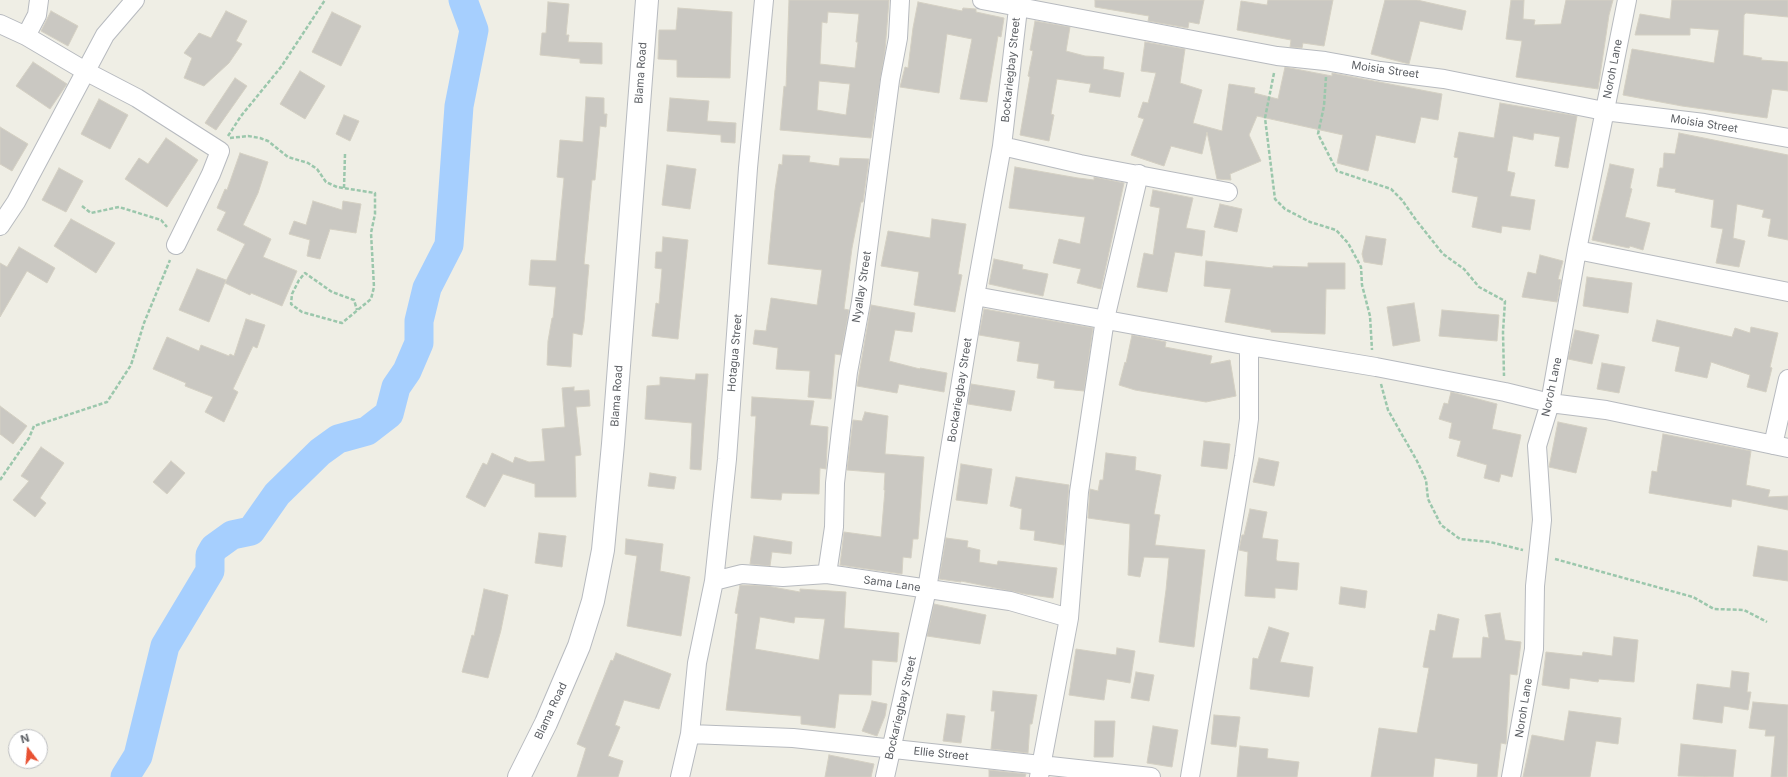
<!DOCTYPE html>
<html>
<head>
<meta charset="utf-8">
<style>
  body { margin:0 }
  #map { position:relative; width:1788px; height:777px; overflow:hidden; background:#efeee5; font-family:Inter,sans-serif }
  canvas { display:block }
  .north { position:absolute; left:8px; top:729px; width:40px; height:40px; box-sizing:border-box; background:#fff; border:1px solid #bebfc1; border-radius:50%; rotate:344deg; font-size:11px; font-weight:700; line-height:16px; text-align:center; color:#5d6065 }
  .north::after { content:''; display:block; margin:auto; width:14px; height:18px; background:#e85132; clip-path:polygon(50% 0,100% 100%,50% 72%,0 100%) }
</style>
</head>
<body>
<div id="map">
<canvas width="1788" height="777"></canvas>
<div class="north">N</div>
</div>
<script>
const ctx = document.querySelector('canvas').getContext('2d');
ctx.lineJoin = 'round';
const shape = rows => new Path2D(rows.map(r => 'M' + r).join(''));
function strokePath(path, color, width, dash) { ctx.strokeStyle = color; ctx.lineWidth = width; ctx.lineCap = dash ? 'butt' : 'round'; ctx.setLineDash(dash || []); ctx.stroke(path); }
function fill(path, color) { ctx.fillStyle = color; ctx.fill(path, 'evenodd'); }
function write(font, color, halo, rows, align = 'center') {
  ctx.font = font + ' Inter,sans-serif'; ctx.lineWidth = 3; ctx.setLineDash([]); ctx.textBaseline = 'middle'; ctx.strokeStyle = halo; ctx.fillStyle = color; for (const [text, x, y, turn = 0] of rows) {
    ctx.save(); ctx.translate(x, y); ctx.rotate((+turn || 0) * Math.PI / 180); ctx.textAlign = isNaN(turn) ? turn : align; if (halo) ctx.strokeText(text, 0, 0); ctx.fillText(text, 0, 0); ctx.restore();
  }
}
strokePath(shape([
  [125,777,138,756,165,646,210,571,210,555,214,548,232,535,251,531,277,494,320,452,338,439,367,431,389,414,396,387,407,371,419,343,419,321,427,288,449,245,459,106,474,30,463,0]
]), '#a6cffe', 29);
const building = shape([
  [789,0,889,0,885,51,871,138,780,130,784,86,786,87,789,0],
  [828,12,859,14,856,42,858,42,855,68,820,64,822,22,827,23,828,12],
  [819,81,850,84,846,115,817,110,819,81],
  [1095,0,1204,0,1199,24,1189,22,1188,28,1148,21,1149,16,1095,7,1095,0],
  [1268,0,1333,0,1324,46,1303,43,1302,48,1290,47,1291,40,1237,30,1241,1,1267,5,1268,0],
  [1385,0,1417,0,1466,11,1462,30,1420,21,1409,64,1371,54,1385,0],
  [1511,0,1524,0,1523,19,1535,20,1534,25,1561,24,1566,0,1613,0,1609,15,1598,89,1516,77,1522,41,1506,39,1511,0],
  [1672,0,1788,0,1788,17,1746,13,1744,15,1743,55,1762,58,1761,60,1788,62,1788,91,1772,89,1767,118,1682,106,1623,95,1632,49,1714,63,1719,30,1690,28,1690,35,1635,35,1640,14,1670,19,1672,0],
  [548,2,569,4,566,35,569,35,568,42,602,43,602,64,580,63,580,59,540,55,542,33,546,33,548,2],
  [918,2,962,11,963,8,976,9,976,12,1004,18,1001,37,998,36,987,102,960,99,972,39,947,34,939,93,900,87,905,67,908,68,913,28,918,2],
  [678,8,732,12,730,78,677,77,677,60,658,59,659,30,676,30,678,8],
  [51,11,78,26,68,46,41,31,51,11],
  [226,11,247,21,236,41,242,44,229,63,204,86,184,78,192,58,184,53,199,33,211,38,226,11],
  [332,12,361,26,341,66,312,52,332,12],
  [1035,21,1070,27,1066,51,1085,56,1104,57,1103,69,1124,73,1120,97,1089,92,1091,84,1057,79,1051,114,1054,115,1049,141,1020,135,1030,77,1028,76,1033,51,1030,50,1035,21],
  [1145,42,1185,49,1180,83,1202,90,1193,123,1222,131,1229,84,1255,88,1254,93,1278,99,1285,67,1332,76,1332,73,1442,94,1438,120,1421,117,1415,143,1376,135,1368,171,1337,163,1343,135,1257,116,1249,135,1261,161,1230,174,1231,180,1217,179,1207,132,1202,154,1171,146,1164,166,1131,155,1144,119,1138,117,1143,102,1148,103,1156,73,1141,71,1145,42],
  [33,62,67,84,50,109,16,86,33,62],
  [300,71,325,86,305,119,280,104,300,71],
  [235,78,247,86,216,130,205,123,235,78],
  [586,97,604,98,604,114,607,114,606,127,600,126,595,180,592,180,584,264,589,265,584,322,582,335,573,333,571,367,547,365,548,341,552,318,553,318,556,287,529,285,531,260,556,261,564,178,557,177,560,140,583,142,586,97],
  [670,98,709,101,707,121,736,123,735,143,721,142,721,135,667,131,670,98],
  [99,99,128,115,110,149,81,134,99,99],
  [1500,103,1577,116,1568,168,1555,166,1560,137,1534,133,1533,140,1513,136,1507,171,1515,173,1510,196,1535,200,1530,230,1502,226,1501,233,1472,227,1478,197,1452,192,1458,158,1454,157,1459,132,1494,138,1500,103],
  [344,115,359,121,350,141,336,134,344,115],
  [0,127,28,144,12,171,0,164,0,127],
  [1679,133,1788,155,1788,240,1768,236,1771,219,1762,217,1764,210,1737,204,1733,238,1745,241,1739,267,1716,263,1723,229,1711,227,1714,200,1675,192,1676,189,1657,186,1660,168,1663,168,1664,153,1675,154,1679,133],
  [166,138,198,160,167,207,125,179,139,158,148,164,166,138],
  [240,153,268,162,258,193,243,225,271,239,263,257,297,271,282,306,251,293,250,295,225,283,245,244,217,230,226,212,217,208,225,189,227,190,240,153],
  [783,155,810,156,809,162,839,166,840,158,869,159,863,202,861,202,852,248,844,309,849,310,841,355,835,354,831,399,808,397,810,371,776,369,778,348,753,344,755,330,766,331,771,298,817,305,822,270,768,264,775,190,779,164,782,165,783,155],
  [1610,164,1634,169,1630,188,1632,189,1625,217,1650,223,1643,250,1630,246,1629,248,1592,240,1610,164],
  [667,165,696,169,690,209,662,205,667,165],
  [1015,167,1078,178,1094,180,1094,177,1124,183,1101,289,1077,283,1081,269,1053,263,1059,239,1080,244,1085,217,1009,208,1015,167],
  [59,168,83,181,66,212,42,200,59,168],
  [1153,190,1193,198,1186,228,1205,231,1202,256,1175,252,1167,292,1137,287,1144,253,1153,255,1160,208,1150,206,1153,190],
  [313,201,342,210,343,201,361,204,356,233,330,229,320,259,307,256,310,240,289,234,294,221,306,225,313,201],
  [1220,204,1242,209,1237,232,1214,227,1220,204],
  [71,219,115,243,96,273,54,246,71,219],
  [932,219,966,224,958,274,962,275,955,312,914,305,919,272,881,266,888,231,930,238,932,219],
  [1366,236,1386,239,1382,265,1364,262,1362,254,1366,236],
  [663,237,688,240,678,339,652,336,656,303,659,304,662,269,655,268,656,252,662,252,663,237],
  [19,247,55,268,47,283,27,271,0,317,0,263,7,267,19,247],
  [1540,255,1563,261,1558,279,1561,280,1557,302,1522,297,1528,272,1536,274,1540,255],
  [994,259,1023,265,1022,269,1048,274,1043,296,989,284,994,259],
  [1206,261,1273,268,1273,266,1308,267,1308,263,1345,263,1345,289,1326,289,1325,334,1271,332,1271,330,1225,322,1231,289,1204,286,1206,261],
  [197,269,226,280,209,322,179,310,197,269],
  [1587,277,1632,283,1628,313,1583,306,1587,277],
  [1414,303,1420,341,1393,346,1387,307,1414,303],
  [871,305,915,313,912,332,895,330,889,361,920,369,920,368,947,373,944,392,899,384,897,393,857,386,871,305],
  [984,309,1093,328,1084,391,1054,388,1055,381,1037,378,1039,364,1017,361,1020,342,979,335,984,309],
  [1442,310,1499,315,1497,341,1439,336,1442,310],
  [246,319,265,325,257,348,253,346,233,389,238,392,224,422,205,412,213,397,185,386,186,383,153,369,167,337,199,351,201,345,229,356,230,354,234,356,246,319],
  [1657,320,1732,337,1735,328,1750,333,1751,327,1778,333,1770,367,1772,368,1766,392,1747,387,1750,375,1711,362,1707,378,1675,371,1680,347,1652,341,1657,320],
  [1575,330,1599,335,1592,364,1568,359,1575,330],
  [1132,335,1166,342,1165,347,1212,356,1210,364,1230,360,1236,396,1206,402,1135,390,1119,385,1125,362,1126,363,1132,335],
  [1602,363,1625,367,1619,393,1597,389,1602,363],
  [696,374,708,374,701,470,690,469,692,423,645,419,647,386,660,385,660,377,695,380,696,374],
  [971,384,1015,391,1011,411,968,404,971,384],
  [574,387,574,391,589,390,590,406,576,407,581,455,575,456,576,497,535,497,535,484,503,474,485,507,466,497,483,463,487,465,492,453,513,463,515,457,529,462,545,461,542,429,565,427,562,388,574,387],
  [1451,392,1497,404,1492,429,1521,435,1512,477,1501,474,1499,482,1484,478,1487,465,1457,456,1461,441,1449,438,1452,423,1439,419,1444,403,1448,404,1451,392],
  [752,397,814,401,810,425,828,427,826,469,820,468,819,494,782,493,781,500,751,498,756,416,751,416,752,397],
  [0,406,27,426,13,444,0,434,0,406],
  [865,412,888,416,885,454,924,457,918,539,913,539,911,558,903,557,902,574,840,565,844,532,881,537,885,490,884,490,885,473,847,470,853,420,862,421,865,412],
  [1558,422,1587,428,1576,473,1549,467,1558,422],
  [1663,434,1751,451,1746,485,1770,490,1768,497,1788,496,1788,510,1732,499,1731,507,1649,493,1652,471,1657,472,1663,434],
  [1204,441,1230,444,1227,469,1201,466,1204,441],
  [41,447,64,463,40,498,46,503,35,517,13,500,29,481,21,476,41,447],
  [1106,453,1136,457,1135,470,1161,475,1154,514,1160,515,1155,545,1205,550,1194,647,1159,642,1166,590,1169,558,1144,557,1140,577,1128,575,1130,524,1088,518,1090,489,1098,491,1100,480,1103,480,1106,453],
  [1259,458,1279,462,1274,486,1253,482,1259,458],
  [171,461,185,473,167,494,153,482,171,461],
  [961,464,992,469,987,504,956,500,961,464],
  [650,473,676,477,674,489,648,486,650,473],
  [1016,477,1069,485,1064,545,1034,540,1035,531,1020,529,1022,509,1010,506,1016,477],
  [1250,509,1267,512,1262,538,1278,540,1276,559,1277,561,1299,563,1297,590,1275,588,1275,598,1245,596,1248,552,1239,550,1242,535,1244,535,1250,509],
  [539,533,566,536,562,567,535,563,539,533],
  [754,536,792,542,791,554,772,552,770,566,750,564,754,536],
  [946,538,968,541,967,547,980,550,979,562,997,565,998,561,1057,568,1053,598,1025,594,961,581,961,582,939,579,946,538],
  [626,539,663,544,660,571,690,577,681,636,627,626,637,556,625,554,626,539],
  [1758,546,1788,551,1788,581,1753,576,1758,546],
  [740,585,767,586,800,592,800,589,846,592,844,628,899,633,897,662,872,660,871,695,839,694,835,728,801,724,801,716,726,710,738,614,735,613,740,585],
  [760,617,794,623,795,617,825,619,819,660,755,649,760,617],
  [1341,587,1367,591,1365,608,1339,604,1341,587],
  [484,589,508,595,501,630,488,678,462,672,472,635,474,636,484,589],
  [934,604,986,615,980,644,927,636,934,604],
  [1500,613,1505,640,1521,642,1517,675,1510,674,1506,744,1501,743,1497,777,1477,777,1478,764,1435,758,1433,777,1371,777,1379,728,1417,733,1429,668,1423,667,1430,630,1435,631,1438,614,1459,619,1452,658,1481,658,1483,637,1489,638,1485,615,1500,613],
  [1269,627,1289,633,1280,662,1313,667,1309,697,1250,689,1253,658,1258,659,1269,627],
  [1614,637,1638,640,1634,682,1599,679,1598,682,1570,678,1569,689,1542,685,1546,652,1582,656,1583,652,1612,656,1614,637],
  [1117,648,1135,651,1130,683,1107,679,1104,700,1069,695,1076,649,1116,655,1117,648],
  [616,653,671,674,659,709,624,700,615,725,620,727,608,756,623,761,618,777,577,777,586,748,577,744,611,660,613,661,616,653],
  [1732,671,1749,673,1747,692,1751,692,1748,710,1724,706,1722,723,1693,719,1697,684,1730,688,1732,671],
  [1136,672,1154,675,1149,701,1131,698,1136,672],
  [993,691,1037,695,1032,724,1030,724,1028,753,991,749,995,711,991,711,993,691],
  [872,701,887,704,885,716,877,736,862,731,870,710,872,701],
  [1753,702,1788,705,1787,777,1771,777,1775,736,1765,736,1766,730,1749,728,1753,702],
  [1569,711,1621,718,1618,744,1596,741,1590,777,1523,777,1532,735,1564,741,1569,711],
  [947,714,965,716,961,743,943,741,947,714],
  [1214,715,1240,717,1236,747,1211,744,1214,715],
  [1095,721,1115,721,1113,757,1094,757,1095,721],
  [1153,726,1178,730,1172,767,1147,763,1153,726],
  [1681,744,1736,750,1733,777,1678,776,1681,744],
  [1240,746,1268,749,1267,758,1299,762,1297,777,1237,777,1240,746],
  [829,755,874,764,871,777,825,777,829,755],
  [989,770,1026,774,1025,777,989,777,989,770]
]);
fill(building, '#cac8c2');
strokePath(building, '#d4d0c3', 1);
const minor = shape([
  [764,0,748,168,727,459,714,581,697,663,690,734,793,738,1151,777],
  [982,0,1277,56,1325,61,1380,71,1444,79,1604,111,1704,123,1788,138],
  [0,24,26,36,87,72,137,98,220,151,211,174,176,245],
  [26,36,37,15,39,0],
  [1002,146,1080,164,1228,192],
  [0,226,16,202,105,35,135,0],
  [1577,250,1788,292],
  [975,296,1249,346,1376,367,1505,392,1550,403,1606,410,1788,448],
  [1773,445,1788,379],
  [827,574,834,527,835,483,841,430,848,372,861,302,890,80,898,38,900,0],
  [714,581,742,574,783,577,827,574,1010,601,1069,618],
  [680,777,690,734],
  [885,777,927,589,975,296,1002,146,1019,0],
  [1039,777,1069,618,1079,492,1105,319,1139,174],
  [1190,777,1244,457,1249,419,1249,346],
  [1511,777,1534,649,1535,586,1542,520,1537,446,1550,403,1577,250,1627,0]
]);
const tertiary = shape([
  [519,777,546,723,579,646,593,601,603,550,613,444,647,0]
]);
strokePath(minor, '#b7babf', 20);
strokePath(tertiary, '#b7babf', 24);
strokePath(shape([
  [1274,73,1265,118,1275,199,1285,209,1310,222,1336,230,1348,243,1361,267,1362,285,1370,316,1372,350],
  [1326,77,1324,106,1318,134,1337,171,1391,189,1402,200,1416,220,1443,254,1464,269,1479,287,1505,301,1503,332,1504,376],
  [228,136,241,116,281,67,325,0],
  [230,138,248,136,260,138,268,141,288,157,308,163,317,169,326,182,337,187,375,193,375,214,371,233,374,287,371,299,342,323,302,312,291,304,292,294,299,280,305,273,332,292,354,300,357,310],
  [344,188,345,154],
  [82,206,91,213,119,207,161,220,167,227],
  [1381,384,1388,410,1417,461,1426,480,1428,499,1441,525,1460,539,1490,542,1523,550],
  [0,480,29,438,34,426,107,402,131,365,144,323,170,260],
  [1555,559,1693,597,1714,609,1744,610,1767,622]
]), '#9bc7ac', 2.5, [4, 2]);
strokePath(minor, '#fff', 18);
strokePath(tertiary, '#fff', 22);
write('11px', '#5d6065', '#fff', [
  ["Noroh Lane",1613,69,-79],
  ["Bockariegbay Street",1011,70,-84],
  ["Moisia Street",1385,70,8],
  ["Blama Road",641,73,-86],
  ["Moisia Street",1704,124,9],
  ["Nyallay Street",862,287,-81],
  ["Hotagua Street",735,353,-85],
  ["Noroh Lane",1552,387,-78],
  ["Bockariegbay Street",960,390,-81],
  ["Blama Road",617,396,-86],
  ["Sama Lane",892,584,8],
  ["Bockariegbay Street",901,708,-77],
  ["Noroh Lane",1524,708,-81],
  ["Blama Road",551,711,-65],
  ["Ellie Street",941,754,6]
]);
</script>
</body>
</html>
